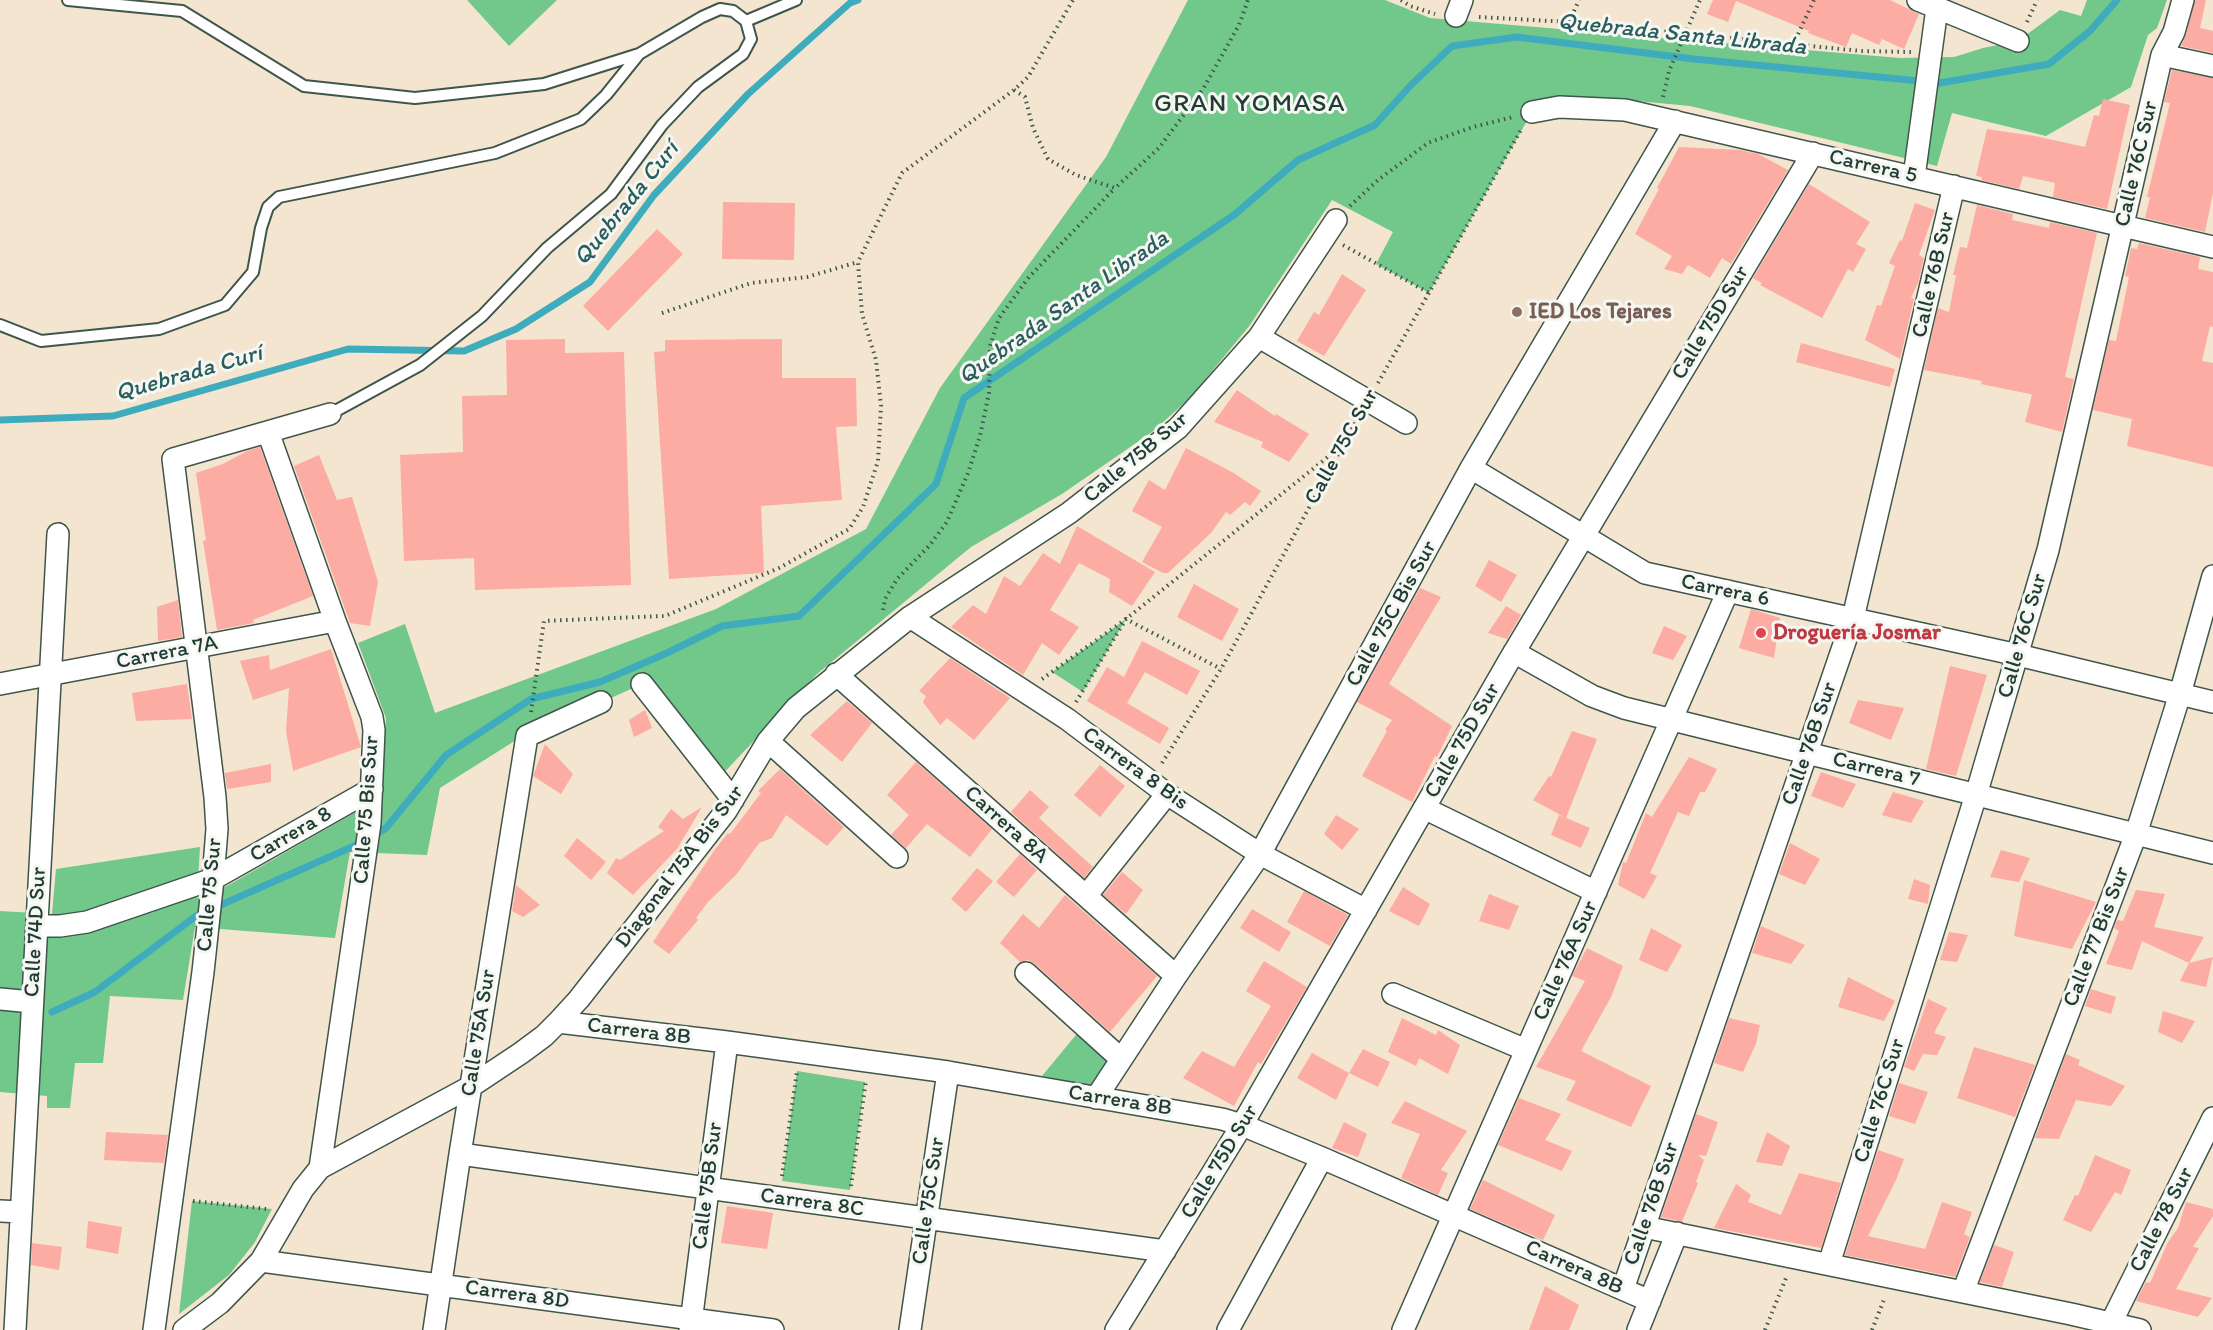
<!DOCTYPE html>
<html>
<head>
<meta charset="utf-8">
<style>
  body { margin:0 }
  canvas { display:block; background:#f3e5cf }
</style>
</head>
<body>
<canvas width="2213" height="1330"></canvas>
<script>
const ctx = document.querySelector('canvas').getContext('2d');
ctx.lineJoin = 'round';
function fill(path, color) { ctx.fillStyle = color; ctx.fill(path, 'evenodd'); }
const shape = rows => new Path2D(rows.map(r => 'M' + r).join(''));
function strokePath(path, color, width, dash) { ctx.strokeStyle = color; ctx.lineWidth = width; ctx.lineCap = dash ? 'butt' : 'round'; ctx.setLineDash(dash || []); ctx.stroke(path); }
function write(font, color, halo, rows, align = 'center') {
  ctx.font = font + ' Itim,sans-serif'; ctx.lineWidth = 6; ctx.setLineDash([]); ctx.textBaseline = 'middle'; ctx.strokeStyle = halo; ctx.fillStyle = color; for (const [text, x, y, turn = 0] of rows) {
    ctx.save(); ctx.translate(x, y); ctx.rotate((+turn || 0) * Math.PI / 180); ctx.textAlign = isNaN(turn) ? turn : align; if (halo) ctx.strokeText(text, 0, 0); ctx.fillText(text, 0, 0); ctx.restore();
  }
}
fill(shape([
  [467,0,557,0,509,46],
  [1188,0,1385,0,1430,18,1900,58,1954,57,1983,48,2018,41,2060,10,2081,16,2087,0,2167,0,2157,28,2148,35,2131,87,2046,136,1952,113,1937,166,1690,106,1594,97,1552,98,1519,108,1532,112,1429,293,1376,264,1393,232,1332,200,1250,325,1190,398,1152,432,1062,494,971,547,817,674,717,780,642,684,513,742,440,788,427,855,350,852,335,938,195,927,183,1000,110,996,103,1063,75,1063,70,1108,47,1108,47,1096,0,1092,0,911,52,914,56,869,200,847,197,898,227,886,382,797,386,718,358,643,405,624,435,713,716,609,866,529,940,388,1106,157],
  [1126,619,1083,692,1052,672],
  [1080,1030,1111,1057,1092,1088,1042,1076],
  [797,1071,865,1082,850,1190,782,1181],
  [192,1201,272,1209,255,1242,229,1275,179,1314]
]), '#72c78b');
strokePath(shape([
  [0,420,113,416,348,349,464,351,516,329,590,282,654,195,748,94,850,3,858,0],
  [373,836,386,828,446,755,531,699,600,682,667,653,722,626,799,616,936,484,964,398,1234,215,1298,160,1375,125,1410,86,1452,46,1517,37,1694,59,1940,83,2049,64,2090,31,2117,0],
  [52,1012,95,992,196,916,363,842]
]), '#3facbd', 7);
fill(shape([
  [1713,0,1890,0,1919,14,1904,49,1882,39,1879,45,1852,33,1846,47,1808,33,1809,31,1736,1,1728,22,1707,14],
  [2195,0,2206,0,2200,28,2213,31,2213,53,2181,46,2186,35],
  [2172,70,2213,78,2213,193,2205,232,2145,218,2150,197,2147,197,2170,103,2164,102],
  [2103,99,2130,105,2107,209,2053,197,2055,183,2023,176,2019,189,1981,180,1982,177,1976,176,1987,129,2035,136,2085,147,2094,115,2099,116],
  [1679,147,1740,150,1758,154,1788,170,1731,264,1722,258,1710,278,1688,265,1682,274,1664,269,1672,256,1635,234,1659,189,1657,188],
  [1809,184,1870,222,1856,244,1866,249,1853,272,1848,269,1822,318,1760,285,1762,283,1753,278],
  [723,202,795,203,794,260,722,259],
  [1915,203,1935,210,1919,255,1924,258,1918,283,1911,298,1914,299,1900,359,1865,340,1877,305,1881,306,1895,266,1889,263,1900,240,1902,241],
  [1977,205,2013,214,2012,220,2049,228,2050,222,2097,233,2065,377,2074,379,2062,432,2025,422,2032,395,2030,394,1981,384,1982,381,1924,370,1938,308,1949,312,1956,275,1953,275,1960,247,1967,248],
  [657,229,683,254,608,331,583,306],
  [2139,243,2200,257,2198,269,2213,272,2213,327,2210,326,2202,361,2213,363,2213,467,2127,446,2132,419,2093,410,2109,340,2116,341,2129,277,2125,276,2131,248,2137,249],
  [1342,274,1366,290,1324,356,1297,341,1314,312,1319,315],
  [565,339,565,353,624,352,631,585,475,590,474,558,404,561,400,455,463,452,462,396,507,395,506,340],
  [782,339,782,378,856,378,857,426,836,427,842,500,761,506,764,573,669,579,654,352,665,351,665,340],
  [1801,343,1895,369,1890,387,1796,362],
  [1237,390,1275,416,1276,414,1309,434,1289,462,1261,447,1263,442,1214,422],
  [260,447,313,596,253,620,254,623,217,630,203,541,206,540,196,473,223,464,247,451],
  [1186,448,1232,472,1261,491,1250,506,1245,502,1230,515,1226,512,1211,533,1168,573,1163,573,1142,562,1162,527,1132,511,1149,480,1165,490],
  [319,455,337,500,352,497,378,582,370,626,350,623,294,466],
  [1077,526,1155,572,1132,606,1109,592,1110,579,1079,563,1050,610,1079,627,1059,655,1042,643,1023,675,951,627,973,605,986,614,1004,576,1020,586,1043,553,1060,564],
  [1489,560,1517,575,1501,602,1475,586],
  [1194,584,1239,609,1222,641,1177,617],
  [1420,588,1441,597,1389,684,1452,726,1437,757,1435,756,1412,802,1362,776,1387,731,1385,730,1392,720,1357,702],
  [178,600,182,637,158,641,157,607],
  [1506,606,1521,615,1507,639,1488,633],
  [1751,609,1780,618,1774,658,1739,648],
  [1664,626,1687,636,1673,660,1652,653],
  [1142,641,1200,671,1187,695,1145,672,1127,703,1169,728,1160,744,1087,701,1107,667,1124,677],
  [331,649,361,747,293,771,286,731,289,688,253,700,240,661,269,655,270,670],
  [950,658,1010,698,974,740,947,718,940,725,923,702,926,696,919,691],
  [1950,666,1987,675,1956,776,1926,769],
  [187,684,192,719,136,721,132,693],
  [1858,700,1904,708,1891,740,1849,723],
  [847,701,872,723,842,762,810,735],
  [645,710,652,728,634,737,629,720],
  [1572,731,1597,739,1566,818,1533,800,1549,776,1551,777],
  [545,744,573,774,561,794,533,776],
  [1689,757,1717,769,1705,792,1700,792,1689,816,1678,812,1650,873,1657,876,1644,899,1618,885,1623,862,1626,863,1646,813,1652,817],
  [916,762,992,829,970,857,927,824,906,848,891,835,909,815,887,795],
  [271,764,271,782,227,789,225,773],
  [1100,765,1125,786,1100,817,1074,795],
  [780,769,844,827,827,846,786,815,772,838,759,843,736,875,708,902,696,918,698,920,669,954,653,942,716,848,728,833,730,834,761,793,758,791],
  [1821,772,1856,784,1843,808,1811,796],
  [1030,790,1049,807,1039,818,1093,867,1084,878,1011,812],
  [1893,792,1924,801,1911,823,1882,815],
  [702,807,677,849,633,895,607,873,616,858,620,860,664,831,658,827,671,809,683,819],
  [1336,815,1359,829,1342,850,1324,834],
  [1559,815,1590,828,1581,848,1551,835],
  [577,838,606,862,591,880,564,856],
  [1790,843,1820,859,1805,885,1779,874],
  [2001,850,2030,858,2019,882,1990,877],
  [1020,854,1037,870,1014,897,996,882],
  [977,868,993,881,966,912,951,899],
  [1122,872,1143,890,1126,914,1103,895],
  [1914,879,1930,885,1928,904,1908,899],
  [2024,880,2096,902,2072,949,2014,936],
  [516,885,540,905,523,917,512,911],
  [1403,887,1430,904,1419,926,1389,911],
  [2136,890,2165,894,2154,927,2204,937,2189,963,2142,941,2132,970,2106,964,2119,931,2114,928,2117,920,2123,921],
  [1304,891,1348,915,1330,946,1287,922],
  [1489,894,1519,906,1509,930,1479,921],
  [1065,895,1157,976,1110,1032,1035,964,1028,960,1020,962,1000,943,1023,914,1039,928],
  [1252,909,1291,932,1279,952,1240,928],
  [1761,926,1805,945,1791,964,1752,953],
  [1651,928,1682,945,1667,972,1639,960],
  [1949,932,1968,935,1957,962,1940,960],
  [1587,948,1623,966,1611,997,1581,1051,1651,1086,1631,1127,1566,1100,1576,1081,1536,1067,1585,981,1572,976],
  [2213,957,2206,987,2180,981,2189,963],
  [1264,961,1307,987,1261,1064,1258,1062,1234,1106,1183,1078,1202,1051,1234,1067,1271,1006,1246,991],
  [1848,977,1895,1001,1884,1021,1838,1007],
  [2091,989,2116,997,2111,1014,2085,1006],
  [1928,999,1947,1008,1934,1033,1946,1037,1937,1055,1923,1054,1914,1071,1904,1067],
  [2163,1011,2195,1021,2182,1043,2158,1032],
  [1402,1018,1436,1035,1438,1030,1460,1045,1448,1074,1419,1058,1416,1066,1388,1052],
  [1729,1018,1760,1025,1756,1044,1743,1072,1714,1063],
  [1974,1047,2035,1065,2015,1117,1957,1098],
  [1363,1049,1390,1062,1378,1087,1349,1073],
  [1312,1053,1349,1073,1336,1100,1297,1078],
  [2066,1054,2080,1060,2078,1065,2125,1086,2111,1106,2076,1100,2059,1139,2035,1138],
  [1899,1083,1928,1092,1915,1124,1889,1116],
  [1519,1098,1561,1114,1545,1140,1572,1151,1562,1171,1498,1145],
  [1405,1101,1467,1131,1441,1170,1448,1173,1438,1195,1401,1178,1420,1134,1391,1123],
  [1696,1114,1718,1122,1706,1156,1698,1155,1704,1160,1696,1182,1698,1183,1682,1222,1661,1217],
  [1344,1122,1367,1134,1358,1157,1332,1148],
  [106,1132,168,1135,164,1163,104,1160],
  [1767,1132,1790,1146,1782,1166,1756,1162],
  [1878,1150,1904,1159,1896,1180,1868,1236,1925,1249,1942,1202,1972,1212,1964,1234,1970,1237,1955,1277,1845,1255],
  [2095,1155,2131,1170,2121,1195,2115,1192,2091,1232,2063,1220,2075,1195,2078,1196],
  [1799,1173,1841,1183,1821,1248,1714,1228,1736,1184,1751,1195,1748,1202,1781,1215],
  [1483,1180,1555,1215,1543,1240,1470,1209],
  [2186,1202,2213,1209,2213,1216,2193,1247,2199,1248,2176,1289,2212,1298,2198,1317,2136,1301,2146,1282,2150,1283,2168,1242,2178,1228],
  [727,1206,773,1213,767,1249,721,1243],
  [88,1221,122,1227,118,1254,86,1248],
  [32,1243,62,1247,59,1270,31,1265],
  [1994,1245,2014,1252,2002,1287,1980,1282],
  [1545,1286,1579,1305,1569,1330,1529,1330]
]), '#fcaca2');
const lane = shape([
  [68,0,182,11,304,86,415,98,544,84,639,54,702,17,720,9,733,11,746,21,751,39,743,54,698,87,662,125,611,194,547,248,482,316,420,365,330,414],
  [746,21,796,0],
  [0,325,41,341,159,329,225,305,253,272,261,228,268,207,279,197,495,153,581,119,606,95,639,54]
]);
const street = shape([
  [1918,0,2018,41],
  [1456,16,1462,0],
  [2162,55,2213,66],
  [1532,112,1559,107,1625,110,2213,247],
  [1914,177,1937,8],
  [1259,337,1406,423],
  [268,432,335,621,372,717,374,730,370,823,320,1168],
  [1471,468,1645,573,2018,655,2213,702],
  [910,617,1067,719,1167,794,1260,854,1366,910],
  [1514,652,1592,696,1624,708,2213,853],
  [836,674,1176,976],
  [0,684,335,621],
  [642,684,733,800],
  [768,741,897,857],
  [1424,808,1596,892],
  [1086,896,1167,794],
  [37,926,60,926,87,922,213,879,372,789],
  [1026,973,1121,1059],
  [1393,994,1526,1050],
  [0,999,32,1002],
  [558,1022,727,1042,948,1072,1222,1119,1242,1125,1322,1158,1650,1301],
  [1096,1098,1176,976,1260,854,1471,468,1675,121],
  [460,1154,1165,1251],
  [0,1211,21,1212],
  [1644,1227,2071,1314,2140,1330],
  [261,1261,773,1330],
  [1829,1264,1976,795,2048,550,2162,55,2174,32,2183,0],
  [1623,1289,1853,618,1954,186],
  [1963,1292,2136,834,2180,694,2213,576],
  [2111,1323,2213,1118],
  [15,1330,58,534],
  [154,1330,203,972,213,879,217,829,215,797,173,459,330,414],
  [184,1330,220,1303,261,1261,303,1189,320,1168,470,1087,521,1053,544,1036,558,1022,579,999,726,811,768,741,796,708,910,617,1069,513,1178,428,1259,337,1336,220],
  [434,1330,460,1154,527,736,601,702],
  [690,1330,727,1042],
  [910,1330,948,1072],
  [1116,1330,1242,1125,1510,659,1813,153],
  [1228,1330,1322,1158],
  [1403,1330,1728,591],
  [1638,1330,1677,1233]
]);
strokePath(lane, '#3f564b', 14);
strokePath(street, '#3f564b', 24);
strokePath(shape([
  [1401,0,1410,6,1435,14],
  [1479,17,1569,22,1861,51,1911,52],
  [1569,22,1579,0],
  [2027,22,2037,0],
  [1793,45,1814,0],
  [1014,90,1025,97,1033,128,1048,159,1076,175,1115,188,1159,148,1203,89,1239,25,1248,0],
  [1663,97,1669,71,1700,0],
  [1350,206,1378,180,1428,143,1473,127,1513,117],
  [1343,245,1429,293],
  [662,313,751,283,807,277,858,262],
  [1378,383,1522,128],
  [883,610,885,599,897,579,929,546,947,522,968,473,980,436,989,393,990,346,999,318,1029,277,1115,188],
  [1042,679,1126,619,1339,448],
  [1076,702,1126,619,1221,669],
  [531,712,544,621,665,616,779,568,849,529,863,507,878,461,881,406,876,360,862,314,858,262,902,173,1014,90,1028,77,1073,0],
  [1162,763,1221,669,1358,418],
  [782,1176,797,1071],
  [851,1186,866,1080],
  [193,1201,267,1209],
  [1765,1330,1786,1278],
  [1872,1330,1885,1297]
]), '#3f564b', 4, [1.5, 4.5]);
strokePath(lane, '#fff', 10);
strokePath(street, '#fff', 21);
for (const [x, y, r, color] of [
  [1517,312,6,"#8d6e63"],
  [1761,633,6,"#e0444e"]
]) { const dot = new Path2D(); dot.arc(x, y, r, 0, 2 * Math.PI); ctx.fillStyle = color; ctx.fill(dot); strokePath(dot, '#f6f6f2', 2); }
write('22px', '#1f3d34', '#f6f6f2', [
  ["Calle 76C Sur",2137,164,-77],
  ["Carrera 5",1873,167,13],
  ["Calle 76B Sur",1934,275,-77],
  ["Calle 75D Sur",1711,323,-59],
  ["Calle 75C Sur",1342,447,-61],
  ["Calle 75B Sur",1136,458,-40],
  ["Carrera 6",1725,591,12],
  ["Calle 75C Bis Sur",1392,614,-61],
  ["Calle 76C Sur",2023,636,-74],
  ["Carrera 7A",167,653,-11],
  ["Calle 75D Sur",1463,741,-60],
  ["Calle 76B Sur",1810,744,-71],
  ["Carrera 8 Bis",1135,769,36],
  ["Carrera 7",1876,770,14],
  ["Calle 75 Bis Sur",367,810,-86],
  ["Carrera 8A",1006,825,42],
  ["Carrera 8",291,835,-30],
  ["Diagonal 75A Bis Sur",680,867,-53],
  ["Calle 75 Sur",210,895,-85],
  ["Calle 74D Sur",36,932,-87],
  ["Calle 77 Bis Sur",2097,937,-69],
  ["Calle 76A Sur",1566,961,-66],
  ["Carrera 8B",639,1032,7],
  ["Calle 75A Sur",479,1033,-81],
  ["Carrera 8B",1120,1101,9],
  ["Calle 76C Sur",1880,1101,-73],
  ["Calle 75D Sur",1220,1162,-59],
  ["Calle 75B Sur",708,1186,-83],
  ["Calle 75C Sur",929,1201,-82],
  ["Carrera 8C",812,1203,8],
  ["Calle 76B Sur",1652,1204,-71],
  ["Calle 78 Sur",2162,1220,-63],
  ["Carrera 8B",1574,1268,24],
  ["Carrera 8D",517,1295,8]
]);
write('bold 22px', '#785e54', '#f6f6f2', [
  ["IED Los Tejares",1529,312]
], 'left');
write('bold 22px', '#be3a42', '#f6f6f2', [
  ["Droguería Josmar",1773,633]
], 'left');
write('italic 24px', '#295e5d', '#f6f6f2', [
  ["Quebrada Santa Librada",1682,35,6],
  ["Quebrada Curí",627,204,-51],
  ["Quebrada Santa Librada",1064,308,-35],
  ["Quebrada Curí",189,374,-16]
]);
ctx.letterSpacing = '1.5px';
write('26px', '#1f3d34', '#f6f6f2', [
  ["GRAN YOMASA",1250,104]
]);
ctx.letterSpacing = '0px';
</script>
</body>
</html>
